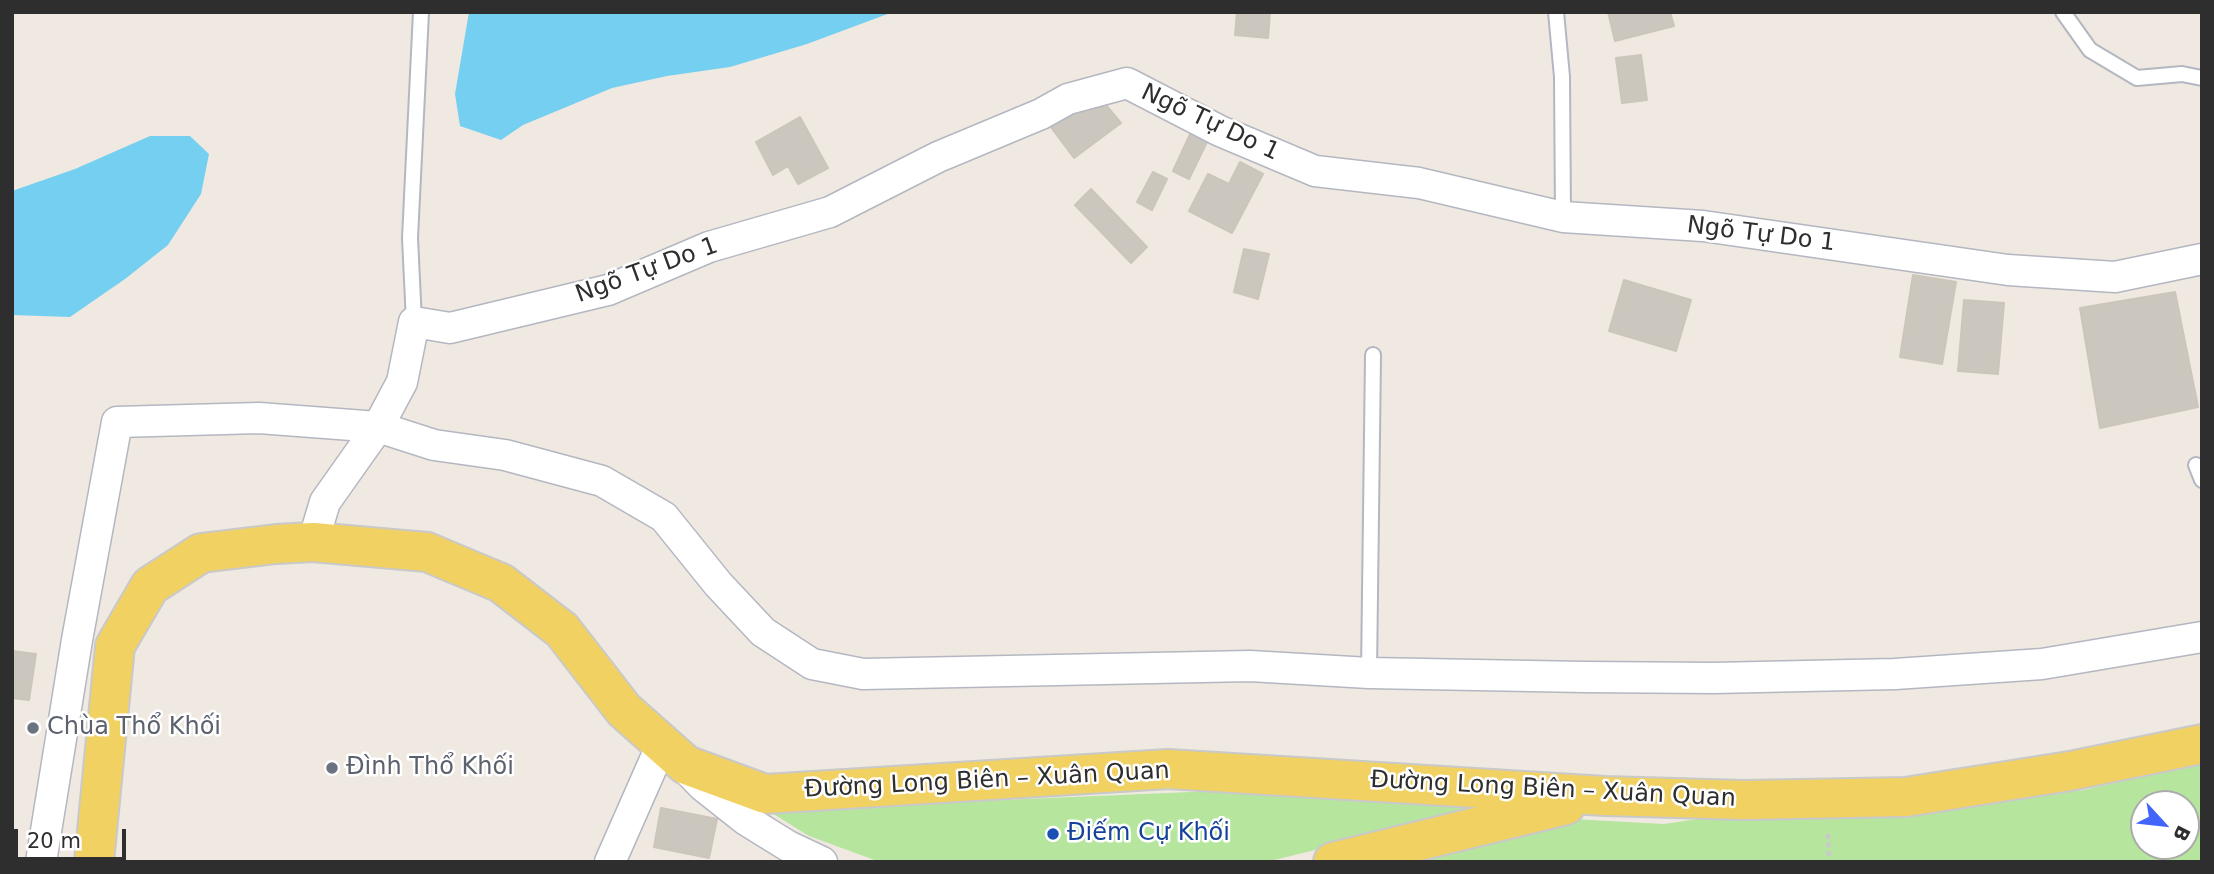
<!DOCTYPE html>
<html>
<head>
<meta charset="utf-8">
<style>
  body { margin:0 }
  #map { position:relative; width:2214px; height:874px; overflow:hidden; background:#efe9e1; font-family:"DejaVu Sans",sans-serif }
  canvas { display:block }
  .frame { position:absolute; inset:0; border:14px solid #2e2e2e; pointer-events:none }
  .north { position:absolute; left:2130px; top:790px; width:70px; height:70px; box-sizing:border-box; background:#fff; border:2px solid #ababab; border-radius:50%; rotate:117deg; font-size:19px; font-weight:700; line-height:28px; text-align:center; color:#2e2e2e }
  .north::after { content:''; display:block; margin:auto; width:24px; height:32px; background:#4264fb; clip-path:polygon(50% 0,100% 100%,50% 72%,0 100%) }
  .scale { position:absolute; left:14px; top:829px; width:112px; height:32px; box-sizing:border-box; border:4px solid #2e2e2e; border-top:0; padding-left:9px; font-size:21px; line-height:24px; white-space:nowrap; color:#2e2e2e; -webkit-text-stroke:5px #fff; paint-order:stroke }
</style>
</head>
<body>
<div id="map">
<canvas width="2214" height="874"></canvas>
<div class="frame"></div>
<div class="north">B</div>
<div class="scale">20 m</div>
</div>
<script>
const ctx = document.querySelector('canvas').getContext('2d');
ctx.lineJoin = 'round';
function fill(path, color) { ctx.fillStyle = color; ctx.fill(path, 'evenodd'); }
const shape = rows => new Path2D(rows.map(r => 'M' + r).join(''));
function strokePath(path, color, width, dash) { ctx.strokeStyle = color; ctx.lineWidth = width; ctx.lineCap = dash ? 'butt' : 'round'; ctx.setLineDash(dash || []); ctx.stroke(path); }
function write(font, color, halo, rows, align = 'center') {
  ctx.font = font + ' "DejaVu Sans",sans-serif'; ctx.lineWidth = 5; ctx.setLineDash([]); ctx.textBaseline = 'middle'; ctx.strokeStyle = halo; ctx.fillStyle = color; for (const [text, x, y, turn = 0] of rows) {
    ctx.save(); ctx.translate(x, y); ctx.rotate((+turn || 0) * Math.PI / 180); ctx.textAlign = isNaN(turn) ? turn : align; if (halo) ctx.strokeText(text, 0, 0); ctx.fillText(text, 0, 0); ctx.restore();
  }
}
fill(shape([
  [2202,763,2202,862,1396,862,1572,819,1664,824,1704,818,1973,804,2084,790],
  [2144,804,2186,804,2186,846,2144,846],
  [1191,792,1255,792,1508,803,1266,862,880,862,809,836,767,810]
]), '#b6e59e');
fill(shape([
  [469,12,893,12,807,44,730,67,667,76,612,88,523,125,501,140,460,126,455,94],
  [150,136,190,136,209,154,201,194,168,245,125,279,70,317,12,315,12,191,75,169]
]), '#75cff0');
const building = shape([
  [1237,12,1270,12,1268,38,1235,35,1237,12],
  [1608,12,1670,12,1674,26,1615,41,1608,12],
  [1641,55,1647,100,1622,103,1616,58,1641,55],
  [1095,92,1121,123,1074,158,1041,114,1095,92],
  [800,117,828,168,798,184,788,166,773,175,756,142,800,117],
  [1192,130,1209,138,1189,179,1173,171,1192,130],
  [1240,162,1263,174,1232,233,1189,211,1208,174,1229,184,1240,162],
  [1153,172,1167,179,1152,210,1137,202,1153,172],
  [1091,189,1147,247,1131,263,1075,205,1091,189],
  [1244,249,1269,254,1258,299,1234,292,1244,249],
  [1913,275,1956,282,1942,364,1900,357,1913,275],
  [1624,280,1691,300,1676,351,1609,331,1624,280],
  [2175,292,2198,407,2100,428,2080,308,2175,292],
  [1964,300,2004,303,1998,374,1958,371,1964,300],
  [12,651,36,654,29,700,12,698,12,651],
  [661,808,717,819,709,858,654,847,661,808]
]);
fill(building, '#cbc7bf');
strokePath(building, '#cbc5ba', 2);
const lane = shape([
  [1556,12,1562,77,1563,217],
  [2063,12,2090,50,2137,78,2182,74,2202,78],
  [414,322,410,238,421,12],
  [2196,465,2202,480],
  [1369,673,1373,355]
]);
const street = shape([
  [313,542,325,502,378,427,402,382,414,322,450,328,608,290,709,247,830,212,938,157,1041,114,1068,99,1127,83,1220,131,1315,171,1419,183,1563,217,1703,226,2008,270,2115,277,2202,259],
  [41,862,77,640,117,422,259,418,378,427,434,445,505,455,602,481,664,517,718,584,763,632,812,664,863,674,1250,666,1369,673,1584,677,1714,678,1895,674,2042,664,2202,637],
  [610,862,662,744,703,786,746,820,788,846,822,862]
]);
const primary = shape([
  [94,862,115,646,150,586,201,553,276,544,313,542,427,552,501,583,562,630,624,710,686,765,765,794,1168,769,1605,796,1745,800,1906,797,2070,771,2202,744],
  [1333,862,1566,805]
]);
strokePath(lane, '#b4b7c1', 18);
strokePath(street, '#b4b7c1', 33);
strokePath(primary, '#c9c9c9', 42);
strokePath(shape([
  [1828,834,1829,862]
]), '#c9c9c9', 4.5, [5, 3.5]);
strokePath(lane, '#fff', 14);
strokePath(street, '#fff', 30);
strokePath(primary, '#f2d163', 38);
for (const [x, y, r, color] of [
  [33,728,7,"#6b7280"],
  [332,768,7,"#6b7280"],
  [1053,834,7,"#1a4fb4"]
]) { const dot = new Path2D(); dot.arc(x, y, r, 0, 2 * Math.PI); ctx.fillStyle = color; ctx.fill(dot); strokePath(dot, '#fff', 2.5); }
write('24px', '#2e2e2e', '#fff', [
  ["Ngõ Tự Do 1",1210,123,25],
  ["Ngõ Tự Do 1",1761,235,7],
  ["Ngõ Tự Do 1",647,271,-20],
  ["Đường Long Biên – Xuân Quan",987,781,-3],
  ["Đường Long Biên – Xuân Quan",1553,790,3]
]);
write('24px', '#5b616d', '#fff', [
  ["Chùa Thổ Khối",47,728],
  ["Đình Thổ Khối",346,768]
], 'left');
write('24px', '#164399', '#fff', [
  ["Điếm Cự Khối",1067,834]
], 'left');
</script>
</body>
</html>
